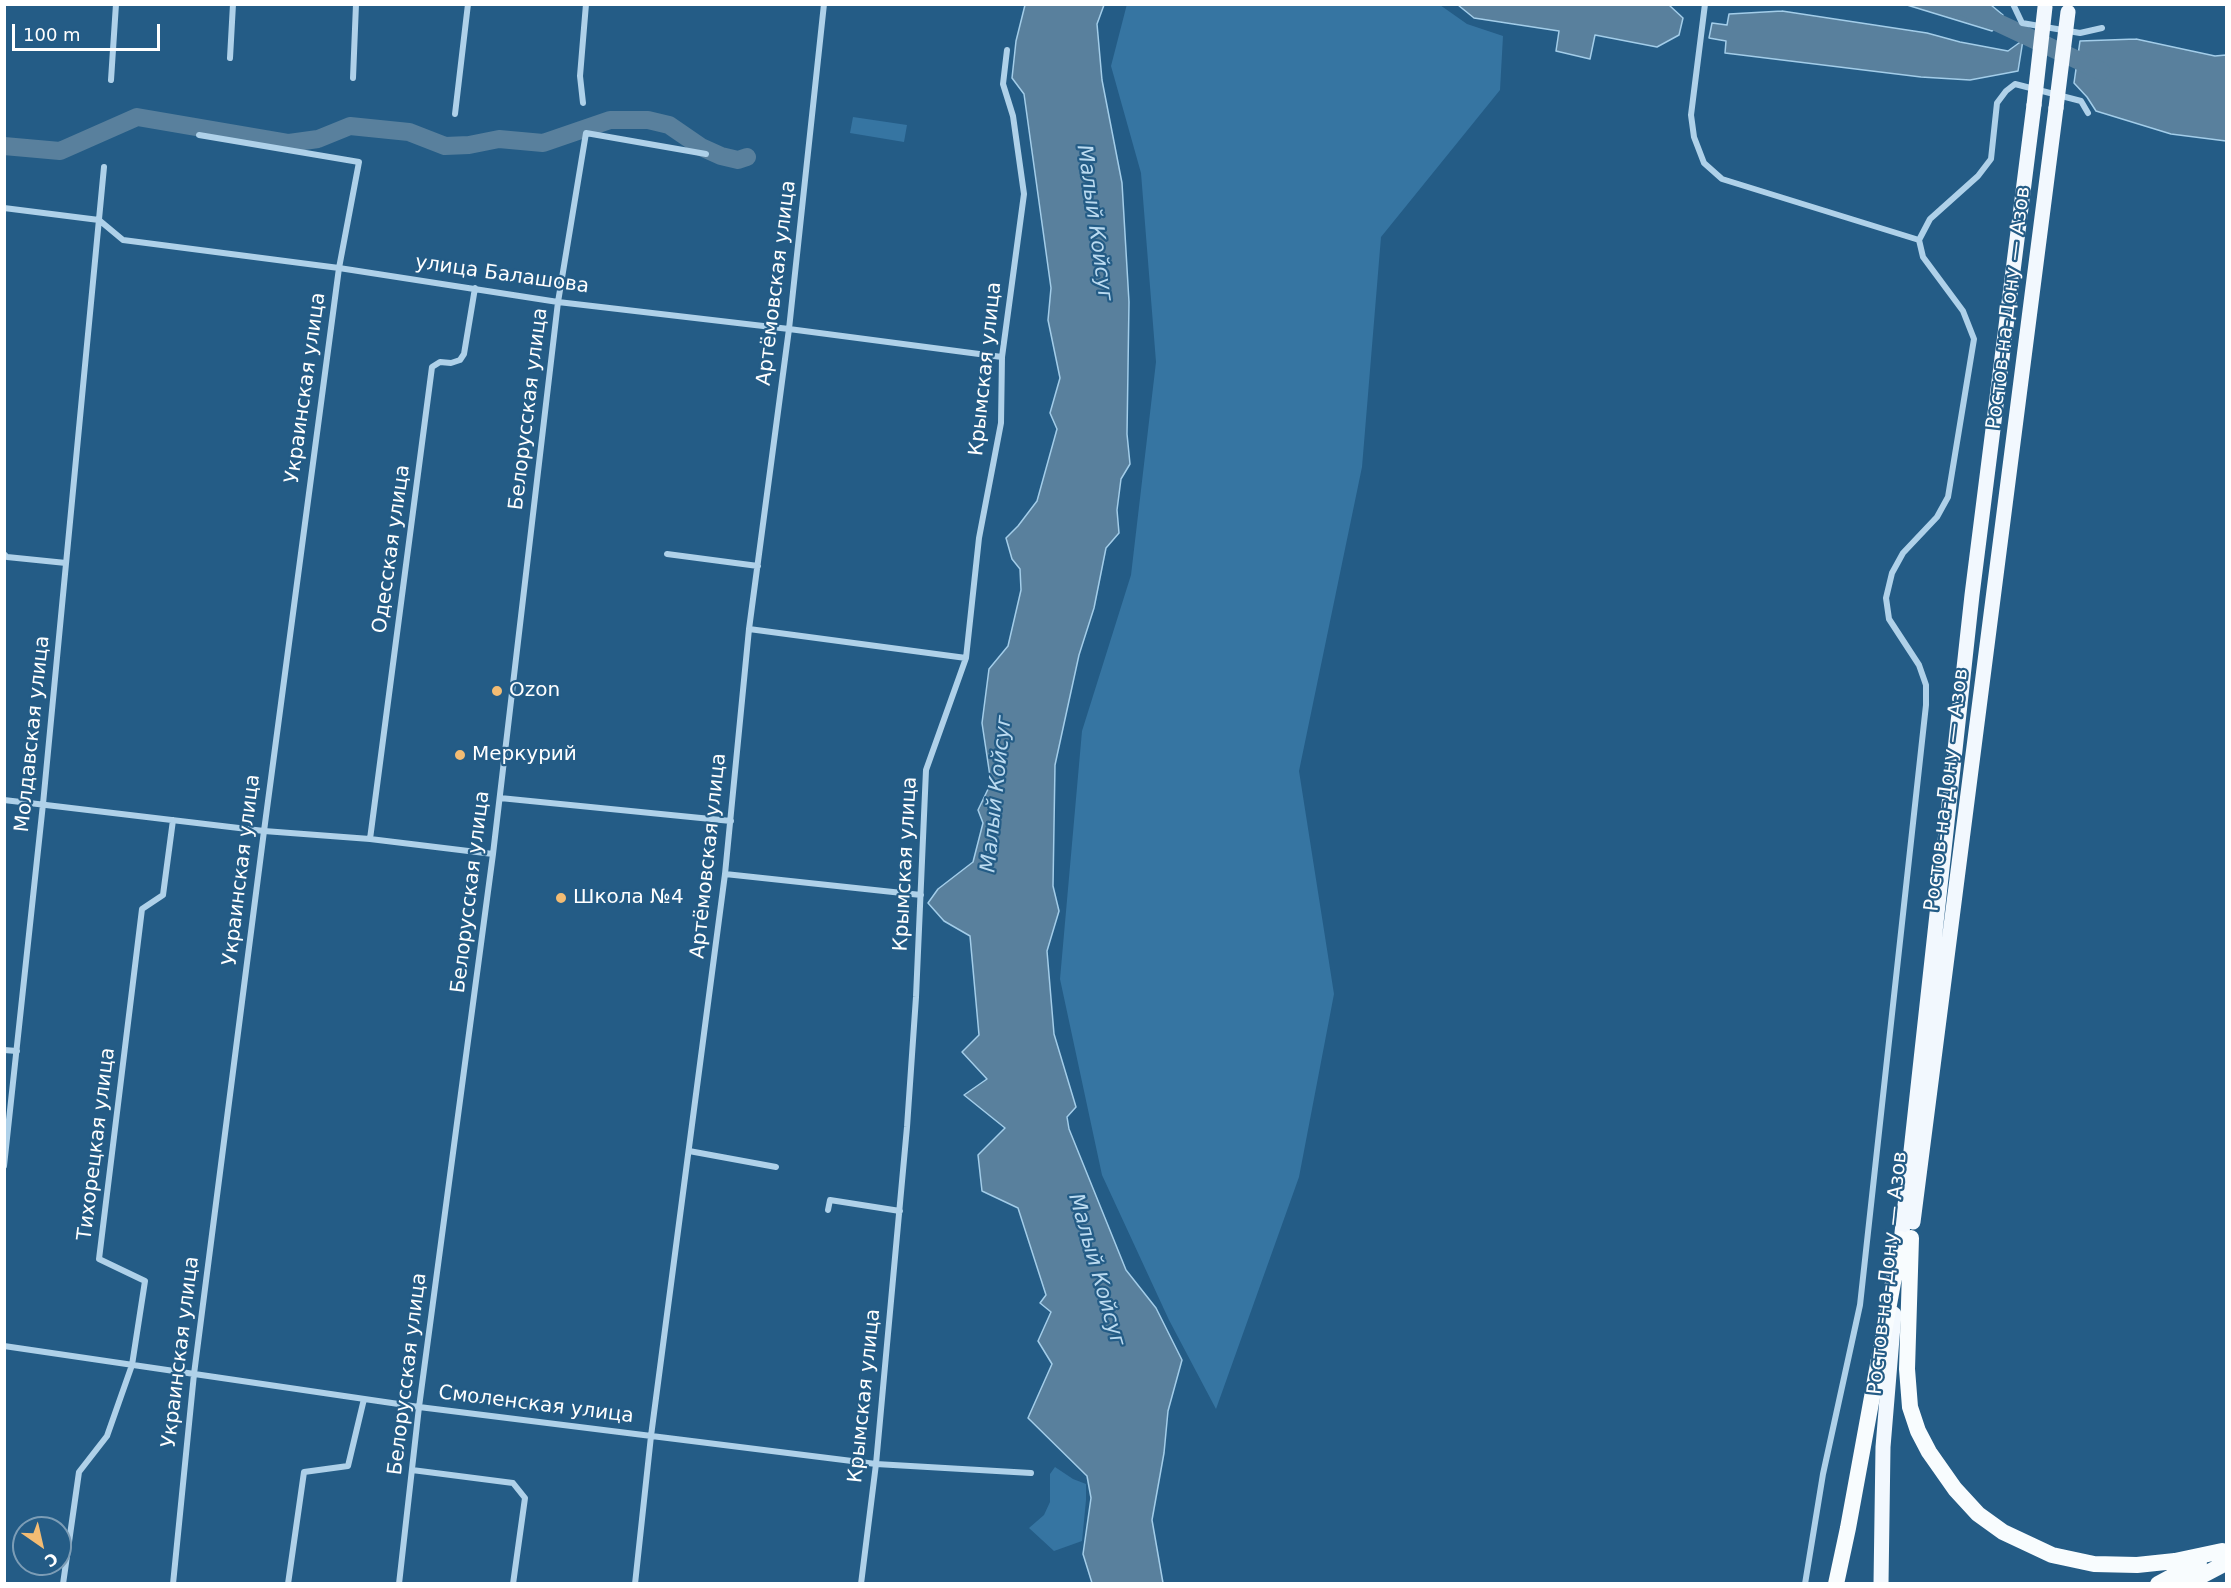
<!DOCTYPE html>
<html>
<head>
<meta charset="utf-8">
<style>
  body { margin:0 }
  #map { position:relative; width:2231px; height:1588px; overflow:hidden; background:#245c86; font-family:"DejaVu Sans",sans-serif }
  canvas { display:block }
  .frame { position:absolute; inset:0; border:6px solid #fff; pointer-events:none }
  .north { position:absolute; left:12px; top:1516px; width:60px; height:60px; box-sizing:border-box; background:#245c86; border:2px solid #7c9db6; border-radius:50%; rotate:146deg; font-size:16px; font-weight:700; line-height:24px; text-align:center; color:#fff }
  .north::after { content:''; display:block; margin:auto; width:21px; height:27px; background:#f3bc73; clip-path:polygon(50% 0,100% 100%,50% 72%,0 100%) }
  .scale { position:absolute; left:12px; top:24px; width:148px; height:27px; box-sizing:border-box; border:3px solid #fff; border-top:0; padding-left:8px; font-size:18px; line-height:21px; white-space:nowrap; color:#fff; -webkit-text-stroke:4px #245c86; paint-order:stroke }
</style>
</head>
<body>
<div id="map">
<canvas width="2231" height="1588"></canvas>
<div class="frame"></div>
<div class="north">С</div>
<div class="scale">100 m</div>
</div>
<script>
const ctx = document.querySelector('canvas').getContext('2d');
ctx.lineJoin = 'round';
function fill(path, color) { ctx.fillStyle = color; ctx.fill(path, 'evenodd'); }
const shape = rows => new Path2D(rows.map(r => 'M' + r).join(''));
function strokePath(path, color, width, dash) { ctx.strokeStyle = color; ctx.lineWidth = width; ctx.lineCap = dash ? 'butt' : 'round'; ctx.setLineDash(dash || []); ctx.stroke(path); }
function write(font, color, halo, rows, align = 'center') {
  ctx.font = font + ' "DejaVu Sans",sans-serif'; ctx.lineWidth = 4.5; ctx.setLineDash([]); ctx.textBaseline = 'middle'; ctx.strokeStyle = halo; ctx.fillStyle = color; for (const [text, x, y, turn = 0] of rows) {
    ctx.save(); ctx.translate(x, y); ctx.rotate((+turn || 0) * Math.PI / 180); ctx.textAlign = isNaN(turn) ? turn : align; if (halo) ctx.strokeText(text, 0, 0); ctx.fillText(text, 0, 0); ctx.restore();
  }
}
fill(shape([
  [1127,4,1440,5,1467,24,1503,36,1500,90,1381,237,1362,467,1299,771,1334,994,1299,1177,1216,1409,1169,1320,1102,1175,1060,979,1082,731,1131,575,1156,362,1141,173,1111,66],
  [853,117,907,125,904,142,850,133],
  [1055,1467,1073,1479,1086,1484,1086,1500,1082,1541,1054,1551,1029,1528,1044,1515,1050,1502,1050,1474]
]), '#3675a2');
const water = shape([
  [1025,5,1104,5,1097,24,1102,80,1122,183,1129,302,1127,434,1130,464,1121,479,1117,510,1119,533,1106,548,1094,608,1079,655,1055,765,1053,886,1059,911,1047,951,1054,1034,1076,1107,1067,1117,1069,1129,1126,1270,1156,1308,1182,1360,1168,1411,1164,1453,1152,1520,1163,1583,1092,1583,1083,1554,1091,1498,1087,1476,1028,1418,1052,1364,1038,1341,1051,1312,1040,1303,1046,1295,1018,1208,982,1191,978,1155,1005,1128,964,1095,987,1079,962,1052,979,1035,970,936,944,921,928,903,938,889,973,862,983,823,978,810,991,783,982,723,989,669,1008,646,1021,590,1020,569,1012,559,1006,538,1018,526,1037,501,1057,429,1050,413,1060,378,1048,320,1051,288,1024,94,1012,78,1016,41,1025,5],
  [1458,5,1669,5,1683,18,1679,35,1657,47,1595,35,1590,59,1556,51,1559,31,1474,18,1458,5],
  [1907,5,1991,5,2003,15,1992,31,1907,5],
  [1782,11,1927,33,1960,42,2008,51,2023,40,2018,71,1970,80,1921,77,1725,53,1726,41,1709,38,1712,23,1727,25,1729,14,1782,11],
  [2136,39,2215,56,2226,55,2226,141,2171,134,2096,111,2087,97,2074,83,2080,41,2136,39]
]);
fill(water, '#59809d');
strokePath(water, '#a3cde9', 1.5);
strokePath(shape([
  [1958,4,2101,71],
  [4,146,60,151,137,117,289,143,318,139,350,126,409,132,445,146,469,145,499,139,543,143,610,120,648,120,669,125,701,147,721,156,738,160,747,157]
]), '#59809d', 18);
strokePath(shape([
  [1705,4,1691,115,1694,137,1704,163,1722,179,1919,240],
  [2013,4,2022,23,2080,33,2102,28],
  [230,58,233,4],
  [353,78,356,4],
  [111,80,116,4],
  [583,103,580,76,586,4],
  [455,114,468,4],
  [4,208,99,220,123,240,339,268,558,302,789,329,1002,357],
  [4,554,7,557,66,563],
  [667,554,758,566],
  [749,629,966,658],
  [500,798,731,821],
  [4,800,264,831,370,839,493,854],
  [370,839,432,367,440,362,451,363,460,360,464,354,475,288],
  [725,874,921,895],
  [4,1050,17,1051],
  [689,1151,776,1167],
  [4,1166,43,804,104,167],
  [828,1210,830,1200,900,1211],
  [4,1346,419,1407,876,1464,1031,1473],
  [412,1470,513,1483,525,1498,513,1584],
  [63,1584,79,1472,107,1436,132,1365,145,1281,99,1259,142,909,163,895,173,820],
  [173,1584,194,1374,264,831,339,268,359,162,199,135],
  [288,1584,304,1472,348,1466,364,1399],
  [399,1584,419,1407,493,854,558,302,586,133,706,154],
  [635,1584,651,1436,725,874,749,629,789,329,824,4],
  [861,1584,876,1464,907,1127,916,997,926,770,966,658,979,538,1001,423,1002,357,1024,194,1013,116,1003,84,1007,50],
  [1805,1584,1823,1474,1860,1305,1926,705,1926,685,1919,665,1889,619,1886,598,1892,573,1903,553,1937,517,1948,497,1974,339,1963,311,1923,257,1919,240,1930,219,1978,176,1991,159,1997,103,2006,91,2015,84,2081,101,2088,113]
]), '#afd1e9', 6);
strokePath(shape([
  [1913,1222,2056,108],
  [1900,1251,1972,595,2034,105],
  [1881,1584,1883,1447,1894,1314]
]), '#f2f8fe', 15);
strokePath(shape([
  [1911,1238,1907,1369,1910,1407,1918,1431,1929,1452,1955,1489,1978,1514,2003,1532,2052,1555,2094,1564,2137,1565,2175,1561,2222,1551],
  [1836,1584,1848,1528,1901,1239],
  [2158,1584,2199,1562],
  [2186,1584,2226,1563]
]), '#f8fcfe', 16);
strokePath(shape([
  [2034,105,2045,7],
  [2056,108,2068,12]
]), '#f2f8fe', 15);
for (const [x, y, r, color] of [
  [497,691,6,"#f3bc73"],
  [460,755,6,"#f3bc73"],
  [561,898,6,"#f3bc73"]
]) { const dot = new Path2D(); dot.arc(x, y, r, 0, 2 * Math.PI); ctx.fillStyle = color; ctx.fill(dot); strokePath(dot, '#245c86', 2); }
write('20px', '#fff', '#245c86', [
  ["улица Балашова",502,275,8],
  ["Артёмовская улица",777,283,-83],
  ["Ростов-на-Дону — Азов",2009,308,-83],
  ["Крымская улица",986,369,-84],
  ["Украинская улица",306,388,-82],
  ["Белорусская улица",529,409,-83],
  ["Одесская улица",392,549,-82],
  ["Молдавская улица",33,734,-84],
  ["Ростов-на-Дону — Азов",1947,790,-83],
  ["Артёмовская улица",709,856,-84],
  ["Крымская улица",906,864,-87],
  ["Украинская улица",242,870,-83],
  ["Белорусская улица",471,892,-83],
  ["Тихорецкая улица",97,1144,-83],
  ["Ростов-на-Дону — Азов",1888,1273,-84],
  ["Украинская улица",181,1352,-83],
  ["Белорусская улица",408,1374,-83],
  ["Крымская улица",865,1396,-84],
  ["Смоленская улица",536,1405,7]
]);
write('20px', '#fff', '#245c86', [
  ["Ozon",509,691],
  ["Меркурий",472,755],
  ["Школа №4",573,898]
], 'left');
write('italic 21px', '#badaf0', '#245c86', [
  ["Малый Койсуг",1094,223,82],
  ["Малый Койсуг",997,794,-84],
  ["Малый Койсуг",1096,1270,74]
]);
</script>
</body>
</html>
